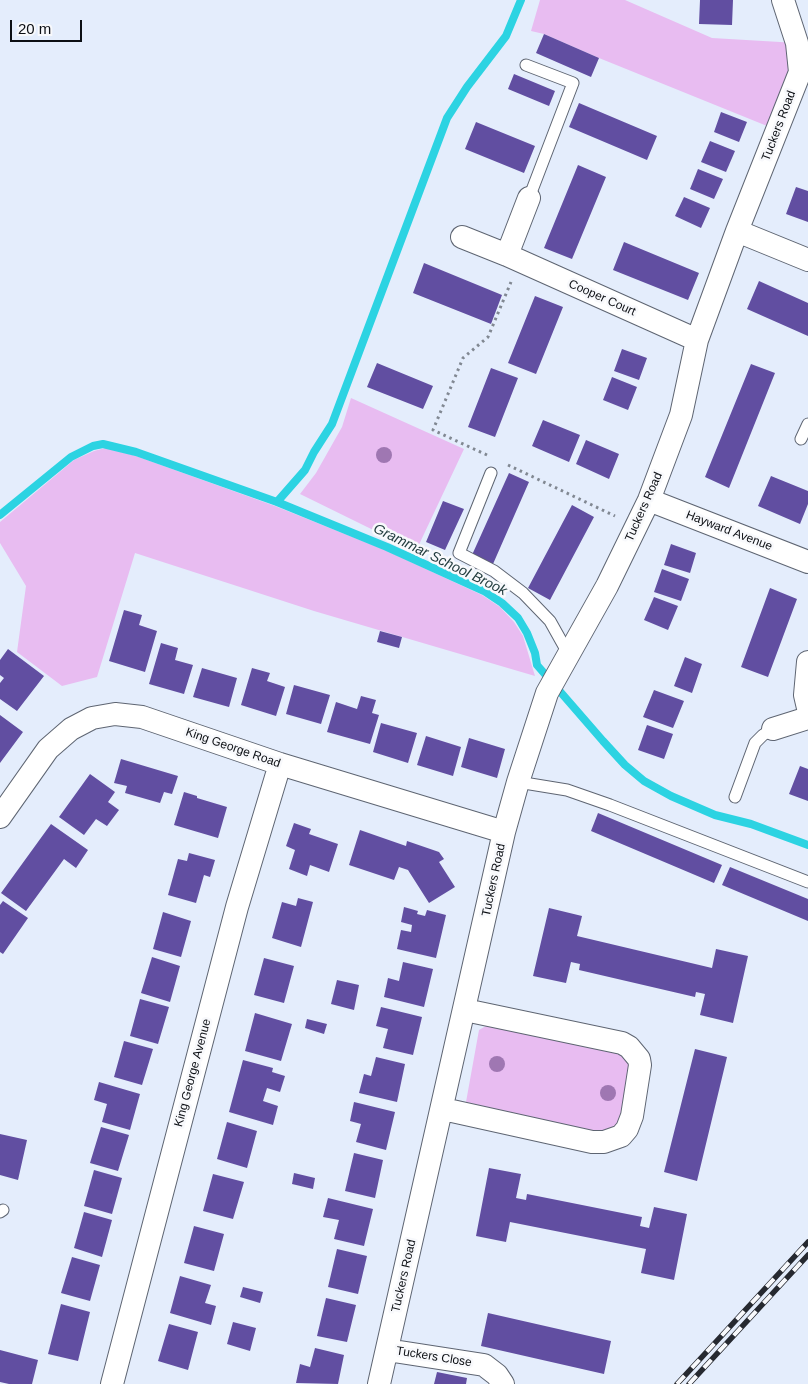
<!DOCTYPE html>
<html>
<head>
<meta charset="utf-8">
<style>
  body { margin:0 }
  #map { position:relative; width:808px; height:1384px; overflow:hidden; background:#e4edfc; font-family:Arial,sans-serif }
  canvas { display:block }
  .scale { position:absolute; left:10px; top:20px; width:72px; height:22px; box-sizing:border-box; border:2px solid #0c0f14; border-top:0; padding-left:6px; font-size:15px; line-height:18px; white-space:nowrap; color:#0c0f14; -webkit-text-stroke:4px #f8f9fc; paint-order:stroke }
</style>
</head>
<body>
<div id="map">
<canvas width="808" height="1384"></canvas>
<div class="scale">20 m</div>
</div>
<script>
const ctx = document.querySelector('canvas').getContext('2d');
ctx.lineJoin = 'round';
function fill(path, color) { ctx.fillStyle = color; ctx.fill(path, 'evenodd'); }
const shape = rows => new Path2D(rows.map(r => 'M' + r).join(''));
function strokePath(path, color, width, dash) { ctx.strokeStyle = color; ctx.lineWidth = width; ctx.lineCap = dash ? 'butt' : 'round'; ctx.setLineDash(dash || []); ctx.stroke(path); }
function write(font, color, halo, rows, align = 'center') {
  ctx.font = font + ' Arial,sans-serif'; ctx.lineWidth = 5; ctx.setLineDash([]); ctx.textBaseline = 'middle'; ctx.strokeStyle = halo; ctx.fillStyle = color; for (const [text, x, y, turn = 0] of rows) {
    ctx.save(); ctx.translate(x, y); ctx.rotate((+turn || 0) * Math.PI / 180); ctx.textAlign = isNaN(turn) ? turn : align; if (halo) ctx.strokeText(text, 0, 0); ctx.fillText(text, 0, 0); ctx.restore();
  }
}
fill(shape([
  [540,0,625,0,712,38,797,43,777,130,599,58,544,34,531,31],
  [351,398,464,449,416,551,300,494,316,473,342,427],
  [105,448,136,456,275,506,385,550,482,595,500,607,514,622,523,636,535,676,314,611,135,553,97,677,62,686,17,652,26,586,0,543,0,522,74,460,94,451],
  [486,1026,500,1026,621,1053,630,1065,624,1114,614,1129,596,1133,466,1102,479,1030]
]), '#e8bcf1');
strokePath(shape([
  [277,502,305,470,314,452,332,424,447,118,467,87,506,36,521,0],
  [0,515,71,457,93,446,103,444,136,452,277,502,387,547,484,591,502,603,518,618,527,633,535,653,537,665,603,741,625,765,644,781,671,796,715,815,751,824,808,845]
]), '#2cd3e2', 8);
fill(shape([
  [700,0,733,0,732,25,699,24],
  [544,34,599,58,591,77,536,53],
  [514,74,555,91,549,106,508,89],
  [579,103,657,136,647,160,569,127],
  [721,112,747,122,739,142,714,132],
  [476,122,535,146,524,173,465,149],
  [710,141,735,151,726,172,701,162],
  [578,165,606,177,572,259,544,248],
  [698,169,723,179,714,199,690,189],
  [796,187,808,191,808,222,786,214],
  [684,197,710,208,701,228,675,216],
  [624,242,699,273,688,300,613,270],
  [424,263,502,295,491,324,413,293],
  [759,281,808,303,808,336,747,309],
  [535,296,563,307,536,374,508,363],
  [622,349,647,358,639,380,614,371],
  [377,363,433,386,423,409,367,387],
  [751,364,775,373,729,488,705,477],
  [491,368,518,378,495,437,468,427],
  [612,377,637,387,628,410,603,400],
  [543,420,580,435,569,462,532,446],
  [586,440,619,454,609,479,576,464],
  [509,473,529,482,493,564,472,555],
  [771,476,808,491,808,504,800,524,758,506],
  [443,501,464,509,445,550,426,542],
  [572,505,594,517,550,600,528,588],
  [671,544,696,553,690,573,664,565],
  [662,569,689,579,681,601,654,592],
  [770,588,797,599,768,677,741,667],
  [654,597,678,606,668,630,644,620],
  [124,610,142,615,139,625,157,631,145,672,109,661],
  [380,631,402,637,399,648,377,642],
  [161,643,178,648,175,660,193,665,184,694,149,684],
  [8,649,44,676,17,711,0,699,0,683,4,678,0,675,0,660],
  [685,657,702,664,692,693,674,686],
  [202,668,237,678,229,707,193,697],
  [252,668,270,673,267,681,285,687,276,716,241,705],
  [294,685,330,695,321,724,286,714],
  [654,690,684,701,673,728,643,717],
  [361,696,376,700,372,713,379,715,370,744,327,732,336,702,357,709],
  [0,715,23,732,0,763],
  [381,723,417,733,408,763,373,752],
  [647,725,673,734,664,759,638,750],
  [426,736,461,747,453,776,417,765],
  [469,738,505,749,497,778,461,767],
  [121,759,178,776,172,794,164,792,160,803,125,793,127,786,114,783],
  [800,766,808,769,808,801,789,794],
  [90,774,115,792,108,802,119,810,107,826,96,819,84,835,59,817],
  [184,792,197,796,197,798,227,807,218,838,174,825],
  [598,813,722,865,714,883,591,831],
  [294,823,311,829,309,834,338,844,329,872,310,865,307,876,289,869,295,850,286,846],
  [51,824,88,850,76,868,64,859,26,911,1,893],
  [360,830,406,846,407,841,439,852,444,859,439,862,455,887,429,903,408,870,399,867,394,880,349,865],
  [189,853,215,860,210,877,204,875,196,903,168,895,178,859,187,861],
  [730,867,808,899,808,921,722,885],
  [298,898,313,902,301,947,272,938,282,902,296,906],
  [3,901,28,918,3,954,0,952,0,905],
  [404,907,418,911,417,914,425,916,427,910,446,915,436,958,397,949,401,930,411,932,412,925,401,922],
  [549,908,582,916,577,936,712,968,716,949,748,956,733,1023,700,1015,705,994,696,992,695,997,579,970,580,964,571,962,566,983,533,976],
  [163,912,191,921,181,957,153,949],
  [152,957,180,966,170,1002,141,993],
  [264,958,294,966,284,1003,254,995],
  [403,962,433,969,424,1007,384,997,388,978,399,981],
  [337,980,359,985,354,1010,331,1004],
  [140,999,169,1007,158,1044,130,1036],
  [381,1007,422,1017,413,1055,383,1048,388,1029,376,1026],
  [255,1013,292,1024,281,1061,245,1051],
  [307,1019,327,1024,324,1034,305,1028],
  [124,1041,153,1049,142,1085,114,1077],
  [695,1049,727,1057,697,1181,664,1172],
  [376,1057,405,1064,397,1102,359,1093,364,1074,371,1076],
  [243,1060,273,1068,272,1072,285,1076,280,1092,267,1088,263,1101,278,1106,273,1125,229,1112],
  [99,1082,140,1094,130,1130,102,1122,107,1104,94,1100],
  [354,1102,395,1112,386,1150,356,1142,361,1124,350,1121],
  [227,1122,257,1131,247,1168,217,1159],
  [101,1127,129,1135,118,1171,90,1163],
  [0,1134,27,1140,18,1180,0,1175],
  [354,1153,383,1160,375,1198,345,1191],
  [489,1168,521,1174,516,1198,526,1200,527,1194,642,1217,640,1226,649,1228,654,1207,687,1214,674,1280,641,1273,646,1249,510,1222,506,1242,476,1236],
  [94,1170,122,1178,112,1214,84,1206],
  [294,1173,315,1178,313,1189,292,1184],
  [213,1174,244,1182,233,1219,203,1211],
  [328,1198,373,1209,364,1246,334,1239,339,1220,323,1217],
  [84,1212,112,1220,102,1257,74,1248],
  [194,1226,224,1234,214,1271,184,1263],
  [337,1249,367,1256,358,1294,328,1287],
  [72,1257,100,1265,90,1301,61,1293],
  [180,1276,211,1285,205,1303,216,1306,211,1325,170,1313],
  [243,1287,263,1292,260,1303,240,1297],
  [326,1298,356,1305,347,1342,317,1336],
  [61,1304,90,1312,78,1361,48,1354],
  [488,1313,611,1341,604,1374,481,1346],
  [233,1322,256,1328,250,1351,227,1344],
  [169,1324,198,1332,188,1370,158,1361],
  [315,1348,344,1355,338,1384,296,1383,300,1364,310,1367],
  [0,1350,38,1360,32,1384,9,1384,0,1382],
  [437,1372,467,1378,466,1384,434,1384]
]), '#614ea1');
const service = shape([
  [526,65,573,83,529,198],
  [801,439,808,424],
  [491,473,459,553,494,571,523,593,550,621,569,655],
  [518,782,567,790,610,805,808,882],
  [735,797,755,743,763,735,773,729],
  [0,1212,3,1210]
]);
const minor = shape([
  [737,231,808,260],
  [462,237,507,255,697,340],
  [507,255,529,198],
  [649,500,808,562],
  [808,662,805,695,808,708],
  [773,729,808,718],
  [0,817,48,749,71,729,92,718,115,714,142,717,280,764,504,832],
  [443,1109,592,1142,604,1142,621,1136,627,1129,632,1116,640,1065,639,1059,629,1047,622,1043,465,1010],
  [387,1350,484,1365,497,1375,503,1384],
  [112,1384,237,907,280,764],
  [379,1384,504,832,518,782,547,693,607,586,649,500,681,415,697,340,737,231,800,72,797,43,783,0]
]);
strokePath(service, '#5e6572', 13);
strokePath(minor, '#5e6572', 24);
strokePath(shape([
  [487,455,433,430,463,358,488,337,511,282],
  [508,465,615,516]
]), '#818892', 3, [2.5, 4]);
strokePath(service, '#fff', 11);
strokePath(minor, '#fff', 22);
const rail = shape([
  [677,1384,808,1242],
  [689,1384,808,1255]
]);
strokePath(rail, '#262930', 5.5);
strokePath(rail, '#f8f9fc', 4, [11]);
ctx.fillStyle = '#9f77b2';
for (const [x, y] of [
  [384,455],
  [497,1064],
  [608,1093]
]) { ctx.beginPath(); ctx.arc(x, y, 8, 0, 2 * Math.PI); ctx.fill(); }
write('12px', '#0c0f14', '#f8f9fc', [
  ["Tuckers Road",779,126,-69],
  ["Cooper Court",602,298,24],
  ["Tuckers Road",644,507,-66],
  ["Hayward Avenue",729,531,21],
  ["King George Road",233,748,19],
  ["Tuckers Road",494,880,-78],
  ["King George Avenue",193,1073,-75],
  ["Tuckers Road",404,1276,-77],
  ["Tuckers Close",434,1357,9]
]);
write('italic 14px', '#243e40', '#f8f9fc', [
  ["Grammar School Brook",440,560,26]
]);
</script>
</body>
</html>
